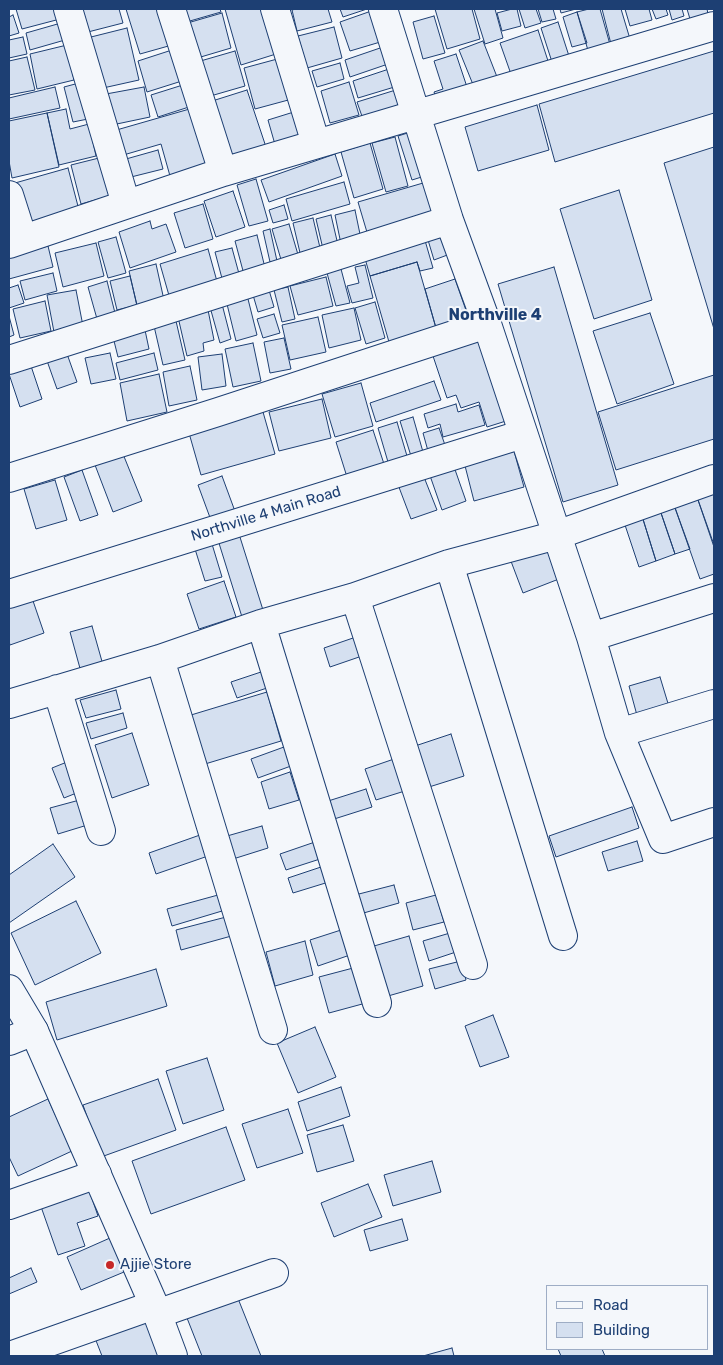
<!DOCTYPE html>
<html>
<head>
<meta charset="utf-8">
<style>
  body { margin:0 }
  #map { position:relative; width:723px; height:1365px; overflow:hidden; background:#f4f7fb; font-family:Rubik,sans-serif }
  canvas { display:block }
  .frame { position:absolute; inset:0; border:10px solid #1d3f73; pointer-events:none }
  .legend { position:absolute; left:546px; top:1285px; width:162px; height:65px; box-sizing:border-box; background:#f4f7fb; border:1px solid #9eadc5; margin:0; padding:6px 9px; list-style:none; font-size:15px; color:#1d3f73 }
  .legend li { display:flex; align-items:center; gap:10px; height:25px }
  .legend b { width:25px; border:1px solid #9eadc5 }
</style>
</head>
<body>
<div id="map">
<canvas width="723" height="1365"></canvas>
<div class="frame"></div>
<ul class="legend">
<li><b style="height:6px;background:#f4f7fb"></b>Road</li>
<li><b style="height:14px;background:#d5e0f0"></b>Building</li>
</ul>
</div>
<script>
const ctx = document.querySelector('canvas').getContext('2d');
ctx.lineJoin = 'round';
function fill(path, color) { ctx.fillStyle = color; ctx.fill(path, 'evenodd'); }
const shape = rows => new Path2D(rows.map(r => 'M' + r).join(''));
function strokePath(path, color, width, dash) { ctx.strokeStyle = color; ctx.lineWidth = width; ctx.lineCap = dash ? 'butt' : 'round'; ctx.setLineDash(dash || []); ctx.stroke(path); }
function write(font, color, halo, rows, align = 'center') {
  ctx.font = font + ' Rubik,sans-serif'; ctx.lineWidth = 4; ctx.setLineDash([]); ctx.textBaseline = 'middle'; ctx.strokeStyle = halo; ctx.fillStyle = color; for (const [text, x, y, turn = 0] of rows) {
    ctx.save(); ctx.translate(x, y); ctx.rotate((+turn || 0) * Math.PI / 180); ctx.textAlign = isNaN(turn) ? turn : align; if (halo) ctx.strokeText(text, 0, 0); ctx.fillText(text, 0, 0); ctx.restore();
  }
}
const building = shape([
  [16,9,58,9,60,19,22,29,16,9],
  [78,9,119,9,123,23,84,33,78,9],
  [126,9,161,9,172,45,140,54,126,9],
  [179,9,220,9,221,12,183,23,179,9],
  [225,9,263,9,276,54,241,65,225,9],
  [296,9,328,9,332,22,297,31,292,10,296,9],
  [340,9,367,9,343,17,340,9],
  [377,9,387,40,350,51,340,22,377,9],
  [435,9,472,9,480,39,447,49,435,9],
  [474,9,495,9,503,38,485,44,474,9],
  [512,9,517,9,521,26,502,31,497,13,512,9],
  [519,9,536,9,541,23,525,28,519,9],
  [538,9,553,9,556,19,542,22,538,9],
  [560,9,576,9,561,13,560,9],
  [589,9,600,9,611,48,589,54,577,12,589,9],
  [602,9,621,9,630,39,611,44,602,9],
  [625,9,649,9,652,20,630,26,625,9],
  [652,9,666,9,668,15,656,19,652,9],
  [669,9,682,9,684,16,672,20,669,9],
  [687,9,707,9,708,14,690,19,687,9],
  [577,12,587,43,572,47,563,17,577,12],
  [222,13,231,48,194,59,184,24,222,13],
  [13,15,19,33,9,36,9,17,13,15],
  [434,16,445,53,423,59,413,22,434,16],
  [558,22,569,56,552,62,541,28,558,22],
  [61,23,65,40,30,50,26,33,61,23],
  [334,27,342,58,307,68,298,36,334,27],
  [127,28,139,80,103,88,91,37,127,28],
  [538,30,549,64,512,77,500,43,538,30],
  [23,37,27,54,9,58,9,40,23,37],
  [483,41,499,82,476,92,459,50,483,41],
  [67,45,74,80,37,89,30,54,67,45],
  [386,46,391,63,350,77,345,60,386,46],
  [175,49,185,80,147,92,138,61,175,49],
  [235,51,245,86,207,97,197,62,235,51],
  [714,51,714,113,555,162,539,104,714,51],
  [456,54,468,90,437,100,434,92,443,89,434,61,456,54],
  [27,57,35,90,9,95,9,61,27,57],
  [281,58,292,99,255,109,244,68,281,58],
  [340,63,344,79,317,87,312,71,340,63],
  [395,67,401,85,358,98,353,81,395,67],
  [349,82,359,115,330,123,321,91,349,82],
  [79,83,88,119,73,122,64,87,79,83],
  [186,84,192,106,158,117,151,95,186,84],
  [55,87,60,108,9,119,9,98,55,87],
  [144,87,150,117,112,125,106,94,144,87],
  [399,89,405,109,364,122,357,102,399,89],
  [247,90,266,147,227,160,209,102,247,90],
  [537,105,549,150,478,171,465,127,537,105],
  [193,108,209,165,170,176,161,144,120,156,113,131,193,108],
  [66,109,70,129,89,124,96,156,59,165,47,113,66,109],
  [297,111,305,139,276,148,268,120,297,111],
  [47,113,59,167,12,178,9,161,9,121,47,113],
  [414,131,428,175,412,180,398,136,414,131],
  [395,137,408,186,386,192,372,143,395,137],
  [370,143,383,189,354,198,341,152,370,143],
  [714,147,714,329,664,163,714,147],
  [158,150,163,169,131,177,126,159,158,150],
  [335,154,342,176,269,202,261,180,335,154],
  [103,157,113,195,81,204,71,165,103,157],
  [68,168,79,210,27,225,15,183,68,168],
  [256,179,268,221,249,226,237,185,256,179],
  [430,181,441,218,369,239,358,202,430,181],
  [344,182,350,204,292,221,286,199,344,182],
  [619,190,652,300,594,319,560,209,619,190],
  [233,191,245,227,216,237,204,201,233,191],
  [203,204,213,239,185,248,174,213,203,204],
  [284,205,288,219,273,223,269,210,284,205],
  [355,210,361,239,341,244,335,215,355,210],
  [331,215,338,245,323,249,316,219,331,215],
  [313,218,321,252,301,257,293,223,313,218],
  [150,221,152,229,166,224,176,252,130,268,119,232,150,221],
  [289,224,299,258,282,263,272,229,289,224],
  [270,229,277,261,270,262,263,231,270,229],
  [257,235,267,276,246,282,235,241,257,235],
  [444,235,450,254,434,260,428,240,444,235],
  [116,237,126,273,108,278,98,242,116,237],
  [424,237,433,268,420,271,417,262,370,276,364,255,424,237],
  [96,243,104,276,63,287,55,253,96,243],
  [48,246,53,267,9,279,9,257,48,246],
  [232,248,241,281,224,286,215,252,232,248],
  [208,249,218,285,170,299,160,264,208,249],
  [417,262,436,328,389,342,370,276,417,262],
  [156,264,164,300,137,306,129,271,156,264],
  [365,265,373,298,352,303,347,286,359,283,355,267,365,265],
  [554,267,618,485,563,502,498,284,554,267],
  [341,269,350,303,336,306,327,273,341,269],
  [53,273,57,291,25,300,20,281,53,273],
  [130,276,137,305,117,310,110,281,130,276],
  [326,277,333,306,298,315,290,286,326,277],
  [455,279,468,316,436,328,425,289,455,279],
  [107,281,117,321,99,326,88,287,107,281],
  [18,285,24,303,9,308,9,288,18,285],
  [288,287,295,319,282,322,274,290,288,287],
  [76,290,83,326,54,332,47,295,76,290],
  [269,290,274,307,258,312,253,295,269,290],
  [247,295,257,335,236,341,226,300,247,295],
  [45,301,51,331,20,338,13,309,45,301],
  [375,302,385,338,366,344,355,308,375,302],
  [222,304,231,339,220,343,210,307,222,304],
  [354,308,361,340,329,348,322,315,354,308],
  [208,310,214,340,203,343,204,351,187,356,178,317,208,310],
  [650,313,674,384,617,404,593,331,650,313],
  [274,314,280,333,263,338,257,319,274,314],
  [9,316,14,335,9,337,9,316],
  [318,317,326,352,290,360,282,325,318,317],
  [176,321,185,360,163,365,154,326,176,321],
  [145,330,149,349,118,357,113,337,145,330],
  [479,337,506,421,487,427,479,402,461,408,456,395,447,398,432,353,479,337],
  [284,338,291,369,270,373,264,342,284,338],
  [253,343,261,381,233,387,225,349,253,343],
  [66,351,77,382,57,389,46,358,66,351],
  [110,353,116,379,91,384,85,358,110,353],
  [154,353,158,370,120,380,116,363,154,353],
  [222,354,226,386,202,390,198,357,222,354],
  [30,363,42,399,20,407,9,374,9,370,30,363],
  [190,366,197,400,169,406,163,372,190,366],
  [159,374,167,412,127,421,120,383,159,374],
  [714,375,714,439,616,470,598,412,714,375],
  [434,381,441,400,376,422,370,403,434,381],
  [361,383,373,426,335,437,322,394,361,383],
  [322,399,331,438,279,451,269,412,322,399],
  [456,404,458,412,479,405,485,425,443,437,440,424,428,428,424,414,456,404],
  [263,412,275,454,201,475,189,433,263,412],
  [413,417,423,452,411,456,400,421,413,417],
  [397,422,407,456,388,462,378,428,397,422],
  [439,428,445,445,428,451,423,433,439,428],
  [373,430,384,464,347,477,336,442,373,430],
  [512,444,524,487,474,501,463,458,512,444],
  [123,454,142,501,113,512,95,465,123,454],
  [452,461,466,501,442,510,428,470,452,461],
  [82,470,98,515,80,521,64,477,82,470],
  [422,472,437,510,411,519,397,482,422,472],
  [222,476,236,514,212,523,198,485,222,476],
  [55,480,67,520,36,529,24,489,55,480],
  [714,492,714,542,713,542,697,497,714,492],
  [697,497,714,547,714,574,700,579,674,505,697,497],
  [674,505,690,549,675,554,660,510,674,505],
  [660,510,675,554,656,561,642,516,660,510],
  [642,516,656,561,639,567,624,522,642,516],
  [239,534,263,610,242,617,218,540,239,534],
  [549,541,564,577,523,593,509,556,549,541],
  [212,544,222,577,205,581,195,549,212,544],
  [224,581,236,617,199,629,187,594,224,581],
  [31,595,44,633,10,645,9,641,9,603,31,595],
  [92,626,103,665,81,672,70,632,92,626],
  [356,637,362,656,330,667,324,648,356,637],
  [264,671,270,687,237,698,231,682,264,671],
  [660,677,670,710,638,719,629,686,660,677],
  [116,690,121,709,86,718,80,700,116,690],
  [267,692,281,741,205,764,191,715,267,692],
  [123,713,127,728,91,739,86,723,123,713],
  [132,733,149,785,112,798,95,745,132,733],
  [451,734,464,776,429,787,415,746,451,734],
  [284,747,291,766,258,778,251,759,284,747],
  [397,758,408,790,376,800,365,769,397,758],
  [67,762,79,792,64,798,52,768,67,762],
  [290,772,299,800,269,809,261,782,290,772],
  [366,789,372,807,331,820,325,802,366,789],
  [87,798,94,823,58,834,50,808,87,798],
  [632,807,639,828,556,857,549,836,632,807],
  [262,826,268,848,233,859,227,836,262,826],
  [200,835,208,856,156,874,149,853,200,835],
  [637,841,643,861,608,871,602,852,637,841],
  [315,842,320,859,286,870,280,854,315,842],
  [53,844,75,877,9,923,9,875,53,844],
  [327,865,332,881,293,893,288,878,327,865],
  [394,885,399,903,360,914,355,895,394,885],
  [218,895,222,911,172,926,167,909,218,895],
  [436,895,444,922,413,930,406,903,436,895],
  [76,901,101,953,35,985,11,933,76,901],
  [230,916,235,935,181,950,176,930,230,916],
  [341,930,350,955,318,966,310,940,341,930],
  [450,933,456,952,429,961,423,941,450,933],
  [409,936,423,986,388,996,374,946,409,936],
  [305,941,313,975,275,986,266,952,305,941],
  [461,961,466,980,435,989,429,969,461,961],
  [357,967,366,1003,329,1013,319,977,357,967],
  [156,969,167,1006,57,1040,46,1002,156,969],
  [493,1015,509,1057,480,1067,465,1026,493,1015],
  [315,1027,336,1077,298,1093,277,1043,315,1027],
  [207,1058,224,1110,183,1124,166,1071,207,1058],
  [158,1079,176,1130,101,1157,83,1105,158,1079],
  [341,1087,350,1116,307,1131,298,1102,341,1087],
  [48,1099,72,1151,18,1176,9,1157,9,1117,48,1099],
  [288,1109,303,1153,257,1168,242,1124,288,1109],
  [343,1125,354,1161,317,1172,307,1135,343,1125],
  [226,1127,245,1180,151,1214,132,1161,226,1127],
  [432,1161,441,1192,393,1206,384,1175,432,1161],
  [87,1184,98,1216,77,1223,85,1246,58,1255,39,1201,87,1184],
  [368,1184,382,1217,334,1237,321,1203,368,1184],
  [402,1219,408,1240,370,1251,364,1230,402,1219],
  [110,1238,124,1272,81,1290,67,1257,110,1238],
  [31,1268,37,1282,9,1294,9,1278,31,1268],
  [237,1296,261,1356,202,1356,187,1318,237,1296],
  [150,1315,167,1356,102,1356,95,1338,150,1315],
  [452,1348,454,1356,423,1356,452,1348],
  [558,1349,602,1349,605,1356,561,1356,558,1349]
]);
fill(building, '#d5e0f0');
strokePath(building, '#1d3f73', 1);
const street = shape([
  [68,9,126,204],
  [171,9,223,172],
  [275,9,316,144],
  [383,9,449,220,487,324],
  [9,195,23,239],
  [9,244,223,172,714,26],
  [9,360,449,220],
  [449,564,563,936],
  [9,594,523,434],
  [355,597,473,965],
  [261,624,377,1003],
  [591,637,714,598],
  [160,659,273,1030],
  [57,689,101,831],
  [9,704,160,659,261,624,355,597,449,564,557,535,591,637,619,733,663,839,714,822],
  [619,733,714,704],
  [9,1041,34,1031],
  [9,1205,97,1174],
  [157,1314,274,1273],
  [10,1356,154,1305]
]);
const secondary = shape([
  [9,478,218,412,487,324,557,535,714,479],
  [9,989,34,1031,154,1305,173,1356]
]);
strokePath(street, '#1d3f73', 30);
strokePath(secondary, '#1d3f73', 30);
strokePath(street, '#f4f7fb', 28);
strokePath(secondary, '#f4f7fb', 28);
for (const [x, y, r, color] of [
  [110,1265,5,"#c62828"]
]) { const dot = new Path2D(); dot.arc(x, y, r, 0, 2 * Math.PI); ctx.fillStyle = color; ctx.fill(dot); strokePath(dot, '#f4f7fb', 2); }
write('15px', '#1d3f73', '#f4f7fb', [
  ["Northville 4 Main Road",266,514,-17]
]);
write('15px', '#1d3f73', '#f4f7fb', [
  ["Ajjie Store",120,1265]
], 'left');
write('bold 16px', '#1d3f73', '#f4f7fb', [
  ["Northville 4",495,315]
]);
</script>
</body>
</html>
